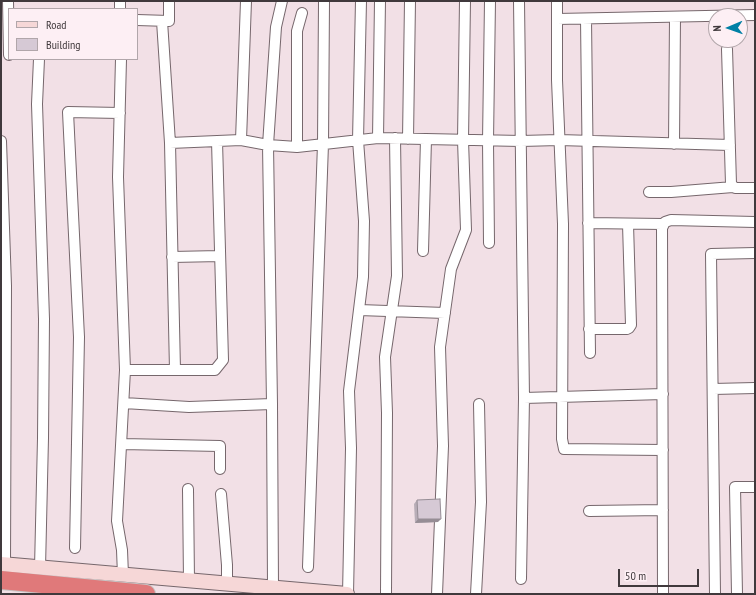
<!DOCTYPE html>
<html>
<head>
<meta charset="utf-8">
<style>
  body { margin:0 }
  #map { position:relative; width:756px; height:595px; overflow:hidden; background:#f2e0e6; font-family:"PT Sans Narrow",sans-serif }
  canvas { display:block }
  .frame { position:absolute; inset:0; border:2px solid #40393c; pointer-events:none }
  .legend { position:absolute; left:8px; top:8px; width:130px; height:52px; box-sizing:border-box; background:#fdeff4; border:1px solid #b1a6aa; margin:0; padding:5px 7px; list-style:none; font-size:12px; color:#40393c }
  .legend li { display:flex; align-items:center; gap:8px; height:20px }
  .legend b { width:20px; border:1px solid #b1a6aa }
  .north { position:absolute; left:708px; top:8px; width:40px; height:40px; box-sizing:border-box; background:#fdeff4; border:1px solid #b1a6aa; border-radius:50%; rotate:268deg; font-size:11px; font-weight:700; line-height:16px; text-align:center; color:#40393c }
  .north::after { content:''; display:block; margin:auto; width:14px; height:18px; background:#0080a5; clip-path:polygon(50% 0,100% 100%,50% 72%,0 100%) }
  .scale { position:absolute; left:618px; top:569px; width:81px; height:18px; box-sizing:border-box; border:2px solid #40393c; border-top:0; padding-left:5px; font-size:12px; line-height:14px; white-space:nowrap; color:#40393c; -webkit-text-stroke:3px #fdeff4; paint-order:stroke }
</style>
</head>
<body>
<div id="map">
<canvas width="756" height="595"></canvas>
<div class="frame"></div>
<ul class="legend">
<li><b style="height:5px;background:#f6d7d7"></b>Road</li>
<li><b style="height:11px;background:#d6c9d5"></b>Building</li>
</ul>
<div class="north">N</div>
<div class="scale">50 m</div>
</div>
<script>
const ctx = document.querySelector('canvas').getContext('2d');
ctx.lineJoin = 'round';
const shape = rows => new Path2D(rows.map(r => 'M' + r).join(''));
function strokePath(path, color, width, dash) { ctx.strokeStyle = color; ctx.lineWidth = width; ctx.lineCap = dash ? 'butt' : 'round'; ctx.setLineDash(dash || []); ctx.stroke(path); }
function fill(path, color) { ctx.fillStyle = color; ctx.fill(path, 'evenodd'); }
const street = shape([
  [8,1,9,55],
  [120,1,120,9],
  [519,1,524,398,521,579],
  [557,1,557,80,563,224,562,439,564,449,663,450],
  [557,19,755,15],
  [586,19,590,353],
  [137,20,169,21,169,1],
  [162,21,170,143,175,370],
  [727,49,731,184,735,188,755,188],
  [39,59,37,104,44,319,43,438,40,568],
  [121,59,118,177,125,370,117,521,122,550,123,575],
  [378,138,380,1],
  [408,139,410,1],
  [241,140,246,1],
  [1,141,6,286,5,564],
  [170,143,241,140,268,145,297,147,378,138,521,141,559,140,730,145],
  [674,144,675,17],
  [297,147,297,31,302,13],
  [649,192,671,192,733,187],
  [588,223,663,224],
  [489,243,488,141,490,1],
  [423,251,426,139],
  [172,257,220,256],
  [359,310,445,313],
  [589,329,627,329,629,328,631,325,628,224],
  [125,370,215,370,223,360,217,141],
  [713,389,755,388],
  [524,398,663,394],
  [124,403,189,407,272,404],
  [122,444,220,446,220,469],
  [188,489,189,581],
  [221,494,227,565,227,584],
  [589,511,663,510],
  [75,548,79,337,68,112,120,113],
  [308,567,323,144,324,1],
  [273,588,272,404,268,145,276,27,282,1],
  [348,594,351,448,349,391,363,277,364,221,358,140,361,1],
  [386,594,387,413,385,357,397,276,395,138],
  [437,594,443,446,440,347,451,269,466,230,463,140,465,1],
  [476,594,481,502,479,404],
  [663,594,662,228,665,222,671,220,755,222],
  [715,594,711,254,755,253],
  [737,594,735,487,755,487]
]);
const secondary = shape([
  [1,564,347,594]
]);
const highway = shape([
  [1,580,146,594]
]);
strokePath(street, '#76676c', 12);
strokePath(secondary, '#76676c', 16);
strokePath(highway, '#c6c4c4', 20);
strokePath(street, '#fff', 10);
strokePath(secondary, '#f6d7d7', 14);
strokePath(highway, '#e0797a', 18);
fill(shape([
  [417,500,438,522,415,523,414,504]
]), '#b8adb7');
fill(shape([
  [418,519,441,519,438,522,415,523]
]), '#968d95');
const building = shape([
  [440,499,441,519,418,519,417,500,440,499]
]);
fill(building, '#d6c9d5');
strokePath(building, '#968d95', 1);
</script>
</body>
</html>
